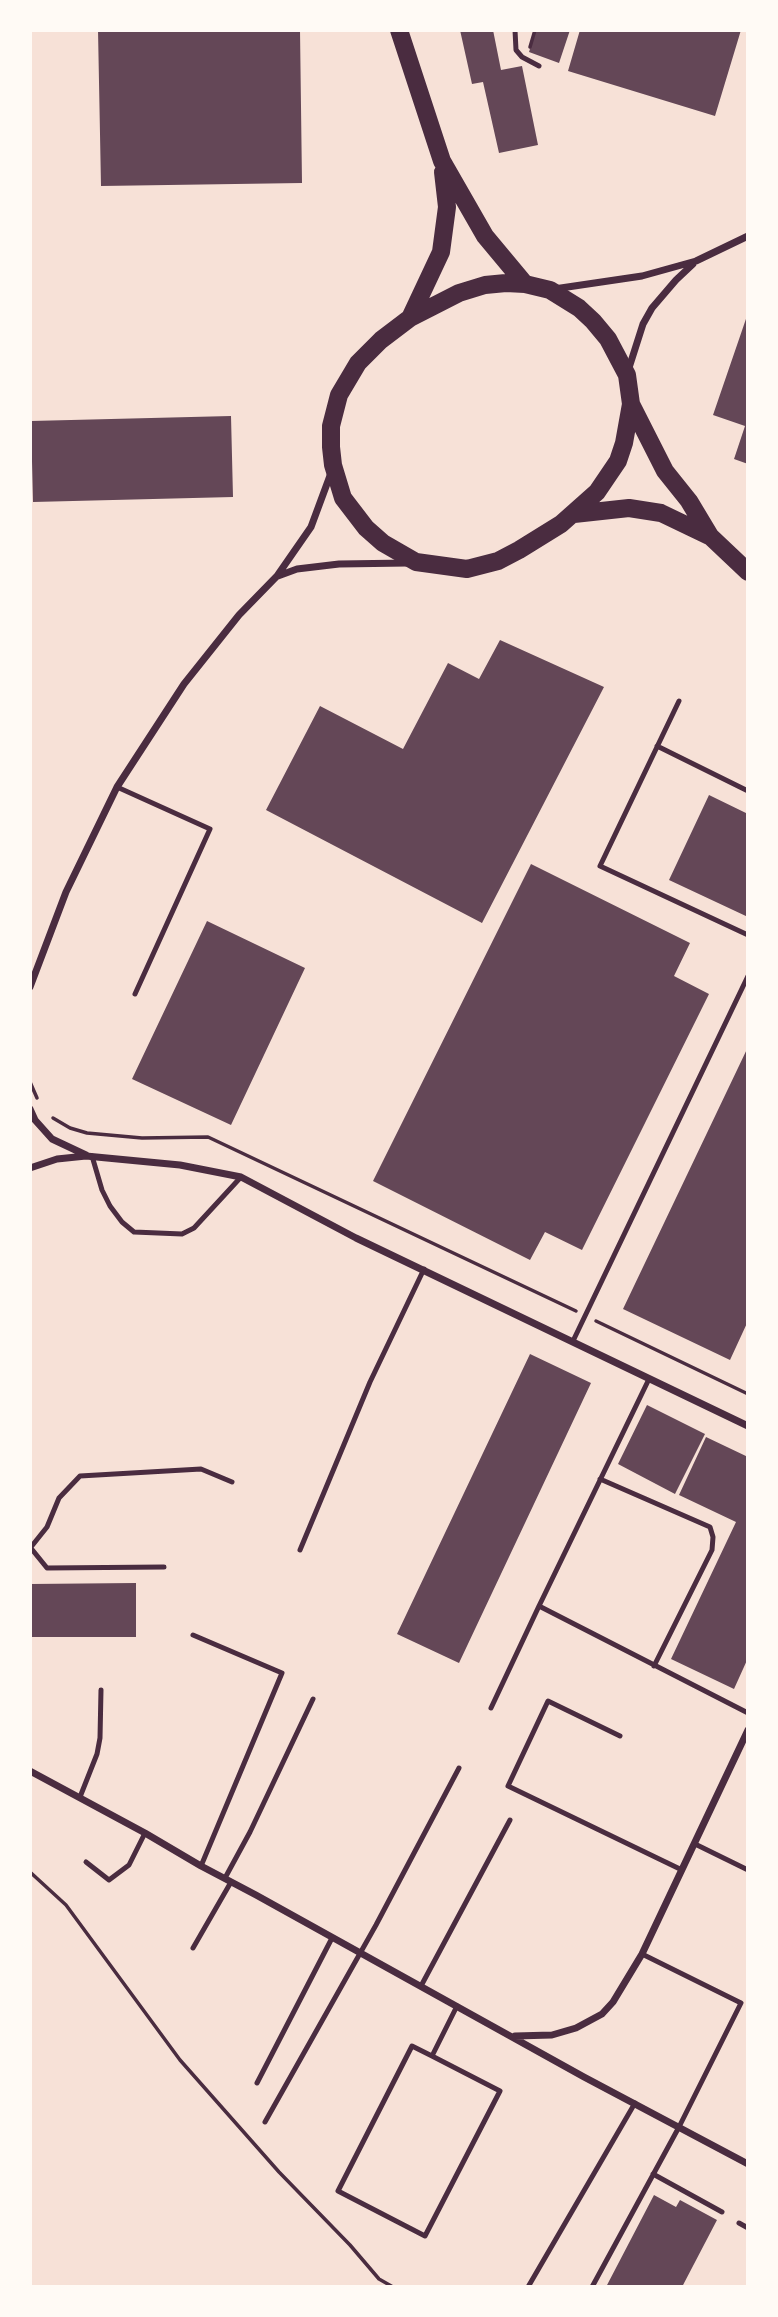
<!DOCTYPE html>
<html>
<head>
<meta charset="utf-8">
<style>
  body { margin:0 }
  #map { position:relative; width:778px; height:2317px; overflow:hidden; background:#f7e1d7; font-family:Inter,sans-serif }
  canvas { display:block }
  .frame { position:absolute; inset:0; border:32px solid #fffaf5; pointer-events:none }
</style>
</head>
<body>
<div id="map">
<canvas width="778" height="2317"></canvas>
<div class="frame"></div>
</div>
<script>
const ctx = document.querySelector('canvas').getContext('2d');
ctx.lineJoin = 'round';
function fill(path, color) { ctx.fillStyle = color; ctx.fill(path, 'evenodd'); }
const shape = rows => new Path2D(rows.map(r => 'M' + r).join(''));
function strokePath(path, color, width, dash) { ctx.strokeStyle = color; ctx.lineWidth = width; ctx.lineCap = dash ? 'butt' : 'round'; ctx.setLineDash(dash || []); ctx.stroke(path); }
fill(shape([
  [98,30,300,30,302,183,101,186],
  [460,30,493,30,501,70,522,66,538,145,499,153,483,82,472,84],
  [536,30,570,30,559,63,529,52],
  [580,30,741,30,715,116,568,71],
  [748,313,748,464,734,459,745,426,713,415],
  [231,416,233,497,33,502,31,421],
  [500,640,604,687,482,923,266,810,320,706,403,749,448,663,479,679],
  [709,795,748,814,748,917,669,880],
  [531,864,690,943,674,976,709,994,582,1250,545,1232,530,1260,373,1181],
  [207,921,305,968,231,1125,132,1079],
  [748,1047,748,1321,730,1360,623,1309],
  [530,1354,591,1383,459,1663,397,1634],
  [647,1405,705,1434,675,1494,618,1464],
  [706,1437,748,1457,748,1658,734,1689,671,1659,736,1522,679,1495],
  [136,1583,136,1637,30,1637,30,1584],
  [654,2195,676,2207,680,2200,717,2220,682,2287,606,2287]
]), '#644757');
strokePath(shape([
  [530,47,535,30],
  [30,1082,37,1098],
  [53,1118,70,1128,87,1133,142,1138,208,1137,576,1311],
  [596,1321,748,1394],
  [30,1872,66,1905,180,2060,279,2172,350,2245,379,2279,393,2287]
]), '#4a2c40', 3.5);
strokePath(shape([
  [515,30,516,50,522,57,539,66],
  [679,701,600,866,748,935],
  [657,746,748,791],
  [117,787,210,829,135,994],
  [92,1156,102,1190,110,1206,122,1222,134,1232,182,1234,194,1228,241,1177],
  [573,1341,748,976],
  [649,1379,539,1606,748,1713],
  [600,1479,710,1527,713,1537,712,1550,654,1666],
  [30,1547,47,1568,164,1567],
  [31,1547,47,1527,59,1498,80,1476,201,1469,232,1482],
  [300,1550,370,1382,424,1269],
  [193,1635,282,1673,201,1866],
  [491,1708,539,1606],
  [620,1736,548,1701,508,1786,682,1870],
  [80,1797,97,1754,100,1738,101,1690],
  [695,1844,748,1870],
  [86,1862,109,1880,129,1865,145,1833],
  [225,1878,250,1832,313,1699],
  [193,1948,231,1882],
  [421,1986,510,1820],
  [432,2056,500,2091,425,2236,338,2191,412,2046,432,2056,457,2006],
  [257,2083,332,1938],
  [265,2122,376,1925,459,1768],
  [653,2174,722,2212],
  [739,2223,748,2228],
  [528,2287,635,2103],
  [592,2287,679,2127,741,2003,642,1954]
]), '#4a2c40', 5);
strokePath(shape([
  [554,289,642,276,696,261,748,236],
  [628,371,643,324,652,308,676,280,693,264],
  [278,576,297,569,339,564,408,563],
  [30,987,66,892,117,787,184,684,239,615,277,576,311,527,331,473],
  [30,1109,35,1120,52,1139,86,1155],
  [30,1168,57,1159,86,1156,180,1165,241,1177,356,1238,748,1426],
  [30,1771,145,1833,201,1866,256,1895,584,2077,748,2164],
  [515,2036,552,2035,576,2028,602,2014,613,2002,642,1954,748,1730]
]), '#4a2c40', 7);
strokePath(shape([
  [399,30,442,161,485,236,525,284],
  [506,283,525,284,550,290,579,308,593,321,608,339,627,375,631,404,624,443,618,461,597,492,561,524,519,550,498,561,467,569,416,562,383,543,366,528,343,498,333,465,331,447,331,426,339,395,358,363,381,340,410,318,459,293,485,285,506,283],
  [410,318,441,252,447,207,443,172],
  [631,404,665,471,689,501,710,536],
  [574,514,629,508,661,513,711,537,748,572]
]), '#4a2c40', 18);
</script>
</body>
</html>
